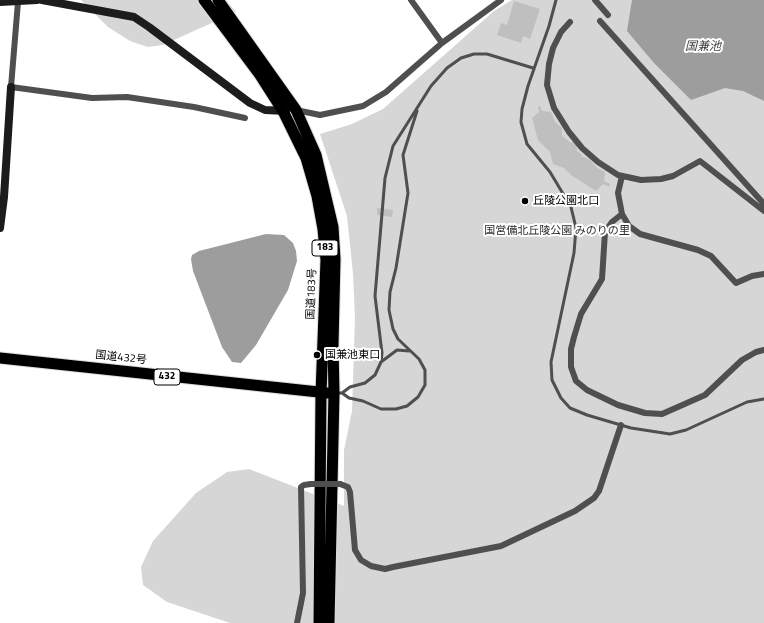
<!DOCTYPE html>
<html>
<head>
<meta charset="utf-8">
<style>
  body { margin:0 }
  canvas { display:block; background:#fff }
</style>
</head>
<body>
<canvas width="764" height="623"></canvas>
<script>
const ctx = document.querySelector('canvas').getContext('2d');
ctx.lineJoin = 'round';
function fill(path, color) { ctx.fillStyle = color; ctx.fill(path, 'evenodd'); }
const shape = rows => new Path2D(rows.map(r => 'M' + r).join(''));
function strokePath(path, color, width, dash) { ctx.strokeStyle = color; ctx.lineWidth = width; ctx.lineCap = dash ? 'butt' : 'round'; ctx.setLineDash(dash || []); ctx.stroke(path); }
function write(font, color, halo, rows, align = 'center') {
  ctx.font = font + ' "Titillium Web","Noto Sans JP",sans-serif'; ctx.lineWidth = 4; ctx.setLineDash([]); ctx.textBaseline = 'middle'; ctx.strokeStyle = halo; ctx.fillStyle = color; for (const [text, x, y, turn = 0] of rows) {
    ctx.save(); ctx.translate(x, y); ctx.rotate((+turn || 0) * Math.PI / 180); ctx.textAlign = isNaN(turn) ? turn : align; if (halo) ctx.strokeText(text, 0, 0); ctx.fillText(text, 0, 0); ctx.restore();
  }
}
fill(shape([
  [81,0,226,0,236,12,163,45,148,47,130,41,108,27],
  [512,0,764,0,764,623,230,623,167,602,143,585,141,567,153,541,196,493,227,472,249,469,344,506,344,450,352,411,355,318,353,274,347,216,320,134,352,124,383,109,494,11]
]), '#d6d6d6');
fill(shape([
  [632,0,764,0,764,101,743,91,725,88,691,100,654,63,627,31],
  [266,234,284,235,293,243,296,251,297,261,288,290,256,345,241,363,232,362,222,347,193,271,191,259,192,255,199,251]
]), '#9d9d9d');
fill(shape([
  [514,1,540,9,530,39,523,36,521,43,497,35,501,23,507,25],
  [540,106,542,111,551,112,555,122,562,128,562,136,570,142,576,143,577,151,582,155,581,156,590,160,597,168,605,172,604,181,610,184,609,187,603,184,596,191,571,175,564,168,553,164,550,152,538,140,532,118,539,112,538,107],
  [377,208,393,210,392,217,377,215]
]), '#bfbfbf');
const highway = shape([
  [204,0,260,75,283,111,306,158,317,196,323,229,326,260,321,393,319,623],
  [218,0,296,110,316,155,333,227,335,259,333,345,334,393,329,623],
  [0,358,328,393]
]);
strokePath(highway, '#dbdbdb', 13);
strokePath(shape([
  [556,0,549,26,528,86,522,109,521,122,527,144,550,172,571,207,576,228,574,253,551,362,552,380,561,398,570,408,587,415,631,428,670,434,686,430,747,402,764,399],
  [381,362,397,350,409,351],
  [336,393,342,393,350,387,365,383,375,375,381,362,382,353,375,296,385,178,393,146,431,86,447,68,461,58,474,54,487,54,533,68],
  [342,393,349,398,363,401,381,409,396,409,407,406,418,397,425,385,425,370,419,359,398,339,393,329,389,310,390,292,396,268,408,193,403,155,417,111]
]), '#4f4f4f', 3);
strokePath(shape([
  [411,0,442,43],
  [595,0,608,15],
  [18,2,11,87,92,98,127,97,194,107,245,118],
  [600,21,764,204],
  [570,22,561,32,553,48,549,64,547,85,554,108,569,132,582,148,598,162,618,175,641,180,661,179,673,176,700,161,764,211],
  [296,110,320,115,363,106,386,92,442,43,501,0],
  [622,176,618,193,622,214,612,222,605,232,602,279,581,314,574,337,571,349,571,367,576,381,587,390,618,405,645,413,662,414,705,395,742,360,756,352,764,350],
  [622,214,629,226,640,234,698,250,711,256,736,283,752,276,764,274],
  [340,484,348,487,350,492,355,550,361,560,371,566,385,569,393,567,501,546,575,511,594,498,599,491,621,425],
  [297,623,303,593,301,487,304,485,311,484]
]), '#4f4f4f', 6);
strokePath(shape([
  [42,0,134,17,149,27,250,103,265,110,286,111],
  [0,2,37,0],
  [0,228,4,197,11,87]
]), '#1c1c1c', 8);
strokePath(highway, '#000', 11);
strokePath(shape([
  [311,484,340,484]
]), '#4f4f4f', 6);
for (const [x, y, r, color] of [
  [525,201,4,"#000"],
  [317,355,4,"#000"]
]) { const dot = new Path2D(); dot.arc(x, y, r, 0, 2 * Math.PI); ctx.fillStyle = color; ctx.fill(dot); strokePath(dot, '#fff', 1.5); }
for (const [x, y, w] of [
  [325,248,26],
  [167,377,26]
]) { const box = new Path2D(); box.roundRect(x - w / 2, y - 8, w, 16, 3); ctx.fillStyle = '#fff'; ctx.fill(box); strokePath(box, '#000', 1); }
write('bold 10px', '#000', null, [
  ["183",325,248],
  ["432",167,377]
]);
write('11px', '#000', '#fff', [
  ["丘陵公園北口",533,201],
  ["国兼池東口",325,355]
], 'left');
write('11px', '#2d2d2d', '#fff', [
  ["国営備北丘陵公園 みのりの里",557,231]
]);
write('11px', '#000', '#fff', [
  ["国道183号",312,294,-88],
  ["国道432号",121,358,6]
]);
write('italic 12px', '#3e3e3e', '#fff', [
  ["国兼池",703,47]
]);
</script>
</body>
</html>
